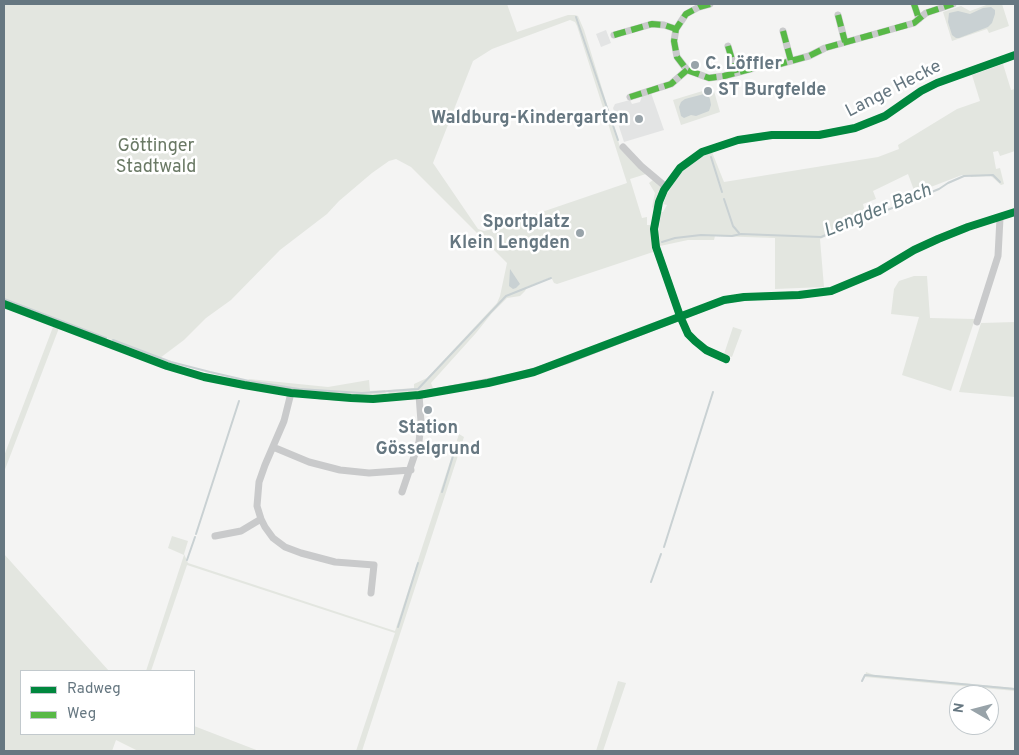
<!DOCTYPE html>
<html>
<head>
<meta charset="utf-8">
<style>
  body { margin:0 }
  #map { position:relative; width:1019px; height:755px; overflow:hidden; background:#f4f4f3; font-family:Overpass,sans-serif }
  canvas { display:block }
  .frame { position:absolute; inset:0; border:5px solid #667781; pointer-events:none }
  .legend { position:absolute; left:20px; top:670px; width:175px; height:65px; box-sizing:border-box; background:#fff; border:1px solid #c2c9cd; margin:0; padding:6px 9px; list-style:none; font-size:15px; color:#667781 }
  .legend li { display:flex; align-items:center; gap:10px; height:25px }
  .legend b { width:25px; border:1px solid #c2c9cd }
  .north { position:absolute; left:949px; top:685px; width:50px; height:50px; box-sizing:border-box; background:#fff; border:1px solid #c2c9cd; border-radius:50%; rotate:278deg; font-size:14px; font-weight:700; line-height:20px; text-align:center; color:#667781 }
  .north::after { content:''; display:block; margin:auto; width:18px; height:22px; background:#98a3a9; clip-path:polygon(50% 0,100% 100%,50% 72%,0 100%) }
</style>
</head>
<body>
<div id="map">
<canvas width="1019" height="755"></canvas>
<div class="frame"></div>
<ul class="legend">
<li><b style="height:6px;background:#00873e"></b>Radweg</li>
<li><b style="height:6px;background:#58b947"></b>Weg</li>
</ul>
<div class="north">N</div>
</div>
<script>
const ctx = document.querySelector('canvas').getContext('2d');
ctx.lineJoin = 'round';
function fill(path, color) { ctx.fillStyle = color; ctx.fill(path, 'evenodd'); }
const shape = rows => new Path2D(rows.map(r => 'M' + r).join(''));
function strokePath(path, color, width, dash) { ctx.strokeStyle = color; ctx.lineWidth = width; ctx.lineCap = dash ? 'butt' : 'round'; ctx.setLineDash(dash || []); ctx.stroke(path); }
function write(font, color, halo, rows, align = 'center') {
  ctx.font = font + ' Overpass,sans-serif'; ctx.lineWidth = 5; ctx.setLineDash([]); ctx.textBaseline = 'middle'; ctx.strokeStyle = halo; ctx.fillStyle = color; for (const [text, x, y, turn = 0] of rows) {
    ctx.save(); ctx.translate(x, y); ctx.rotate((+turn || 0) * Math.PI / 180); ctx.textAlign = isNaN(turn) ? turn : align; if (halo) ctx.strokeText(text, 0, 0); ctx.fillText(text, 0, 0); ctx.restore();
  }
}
fill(shape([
  [606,30,611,43,601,47,596,34],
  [651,93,664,130,624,142,613,108,615,104,630,100,632,104,640,102,642,96]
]), '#e3e4e4');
fill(shape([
  [4,4,507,4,517,32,568,15,575,15,578,16,584,30,621,150,646,174,630,179,642,218,647,217,647,225,650,225,652,228,653,252,557,284,554,283,551,277,527,287,525,291,520,296,507,298,492,313,476,333,431,383,433,388,422,390,422,391,389,395,388,390,414,388,414,384,427,378,497,303,500,296,507,263,411,167,396,159,389,161,372,173,339,201,327,214,280,250,231,300,206,318,184,340,160,358,4,300],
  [570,20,575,22,577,26,627,183,492,229,484,231,478,229,433,163,473,61,492,49],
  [989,4,1002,4,1009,26,989,33,987,29,952,41,943,12,961,6,970,11],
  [1003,64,1011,90,1015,89,1015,151,1000,156,998,151,993,152,996,169,1000,168,1004,184,1001,185,991,176,971,177,970,175,962,175,915,193,908,174,873,191,876,199,863,204,866,215,881,211,881,214,820,239,824,287,775,289,775,238,715,236,714,240,688,240,660,246,659,229,661,212,663,212,667,205,663,204,667,194,681,172,705,155,712,152,724,182,878,157,899,149,898,145,957,109,980,101,972,75],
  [709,89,711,92,714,91,720,112,681,125,673,100],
  [653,180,660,185,662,189,654,209,652,207,655,193,649,183],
  [914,276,927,276,930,318,975,319,951,391,902,375,919,317,891,314,894,289,899,281],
  [1015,322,1015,397,959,392,981,323],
  [53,327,59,328,4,472,4,456],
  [733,327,742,330,732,357,724,354],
  [249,379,328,387,369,380,370,391,385,390,386,395,370,396,290,391,245,384],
  [459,434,464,437,362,751,356,751,395,633,187,565,151,671,146,671,184,555,168,548,172,536,188,541,184,554,188,563,395,631],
  [4,554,109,671,21,671,21,734,194,734,194,726,259,751,138,751,116,740,112,751,4,751],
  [866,672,874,675,1015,688,1015,691,865,677],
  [618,681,626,683,603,751,596,751]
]), '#e3e6e0');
fill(shape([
  [991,7,995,10,995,14,992,23,988,27,959,38,956,38,952,35,948,22,949,13,958,11,970,14,983,8],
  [704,94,708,95,710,99,711,105,709,111,696,116,691,115,684,118,681,116,679,107,681,102,685,99],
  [510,269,520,284,516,288,513,289,509,286]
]), '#c9d1d3');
strokePath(shape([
  [576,17,618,140],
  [711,157,722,192],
  [724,199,733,226,739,233],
  [662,242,675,238,701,235,732,236,741,234,821,237,939,189,948,183,964,176,993,175,1000,182],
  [4,299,106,338],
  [113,340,171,362,210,372,249,381,299,389,362,393,418,389,506,296,551,278],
  [442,492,457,443],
  [196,534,239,401],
  [664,547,713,392],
  [187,560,195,537],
  [651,582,661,554],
  [398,627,418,563],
  [862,681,865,675,1015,689]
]), '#c9d1d3', 2);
strokePath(shape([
  [710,4,699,7,686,14,676,29,674,41,677,57,687,70,709,78,724,76,758,67,776,65,809,56,825,48,914,23,926,13,953,4],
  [914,4,919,19],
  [838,15,845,42],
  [783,31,791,61],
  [614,35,652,24,664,25,676,29],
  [728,46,736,73],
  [630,97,671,84,687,70],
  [623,147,641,166,666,187],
  [977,322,998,256,1000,218],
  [726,359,706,350,695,341,688,334,680,316,656,247,654,229,659,202,664,190,680,168,702,152,738,140,772,135,819,135,855,128,885,116,921,91,937,83,1015,55],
  [244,385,321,396,373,399,419,395,518,376,566,361,724,300,744,297,799,295,831,291,879,271,914,250,938,239,968,227,1015,212],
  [291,393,284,421,265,465,259,482,257,506,261,519,265,527,273,538,285,547,301,553,335,562,374,565,371,593],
  [273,447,309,462,340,470,369,473,411,470],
  [402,492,419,442,421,422,419,395],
  [215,536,241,531,261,519]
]), '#c9cacb', 7);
strokePath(shape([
  [710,4,699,7,686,14,676,29,674,41,677,57,687,70,709,78,724,76,758,67,776,65,809,56,825,48,914,23,926,13,953,4],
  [914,4,919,19],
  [838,15,845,42],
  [783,31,791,61],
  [614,35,652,24,664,25,676,29],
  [728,46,736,73],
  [630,97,671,84,687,70]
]), '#58b947', 6, [12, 6]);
strokePath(shape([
  [4,304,167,366,204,377,244,385,291,393,351,398,373,399,419,395,488,383,534,372,724,300,744,297,799,295,831,291,879,271,914,250,938,239,968,227,1015,212],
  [726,359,706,350,695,341,688,334,680,316,656,247,654,229,659,202,664,190,680,168,702,152,738,140,772,135,819,135,855,128,885,116,921,91,937,83,1015,55]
]), '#00873e', 8);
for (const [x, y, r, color] of [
  [695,65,5,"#98a3a9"],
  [708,91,5,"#98a3a9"],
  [639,119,5,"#98a3a9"],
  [580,233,5,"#98a3a9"],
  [428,410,5,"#98a3a9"]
]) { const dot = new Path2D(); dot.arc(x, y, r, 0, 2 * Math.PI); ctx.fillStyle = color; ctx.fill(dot); strokePath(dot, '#fff', 2); }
write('bold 18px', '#667781', '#fff', [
  ["C. Löffler",705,65],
  ["ST Burgfelde",718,91],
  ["Waldburg-Kindergarten",629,119,"right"],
  ["Sportplatz",570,223,"right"],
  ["Klein Lengden",570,244,"right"],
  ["Station",428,429,"center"],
  ["Gösselgrund",428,450,"center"]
], 'left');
write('18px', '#667781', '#fff', [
  ["Lange Hecke",894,90,-27]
]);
write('18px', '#6a7965', '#fff', [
  ["Göttinger",156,147],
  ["Stadtwald",156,168]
]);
write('italic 19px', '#62787e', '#fff', [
  ["Lengder Bach",878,212,-22]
]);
</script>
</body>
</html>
